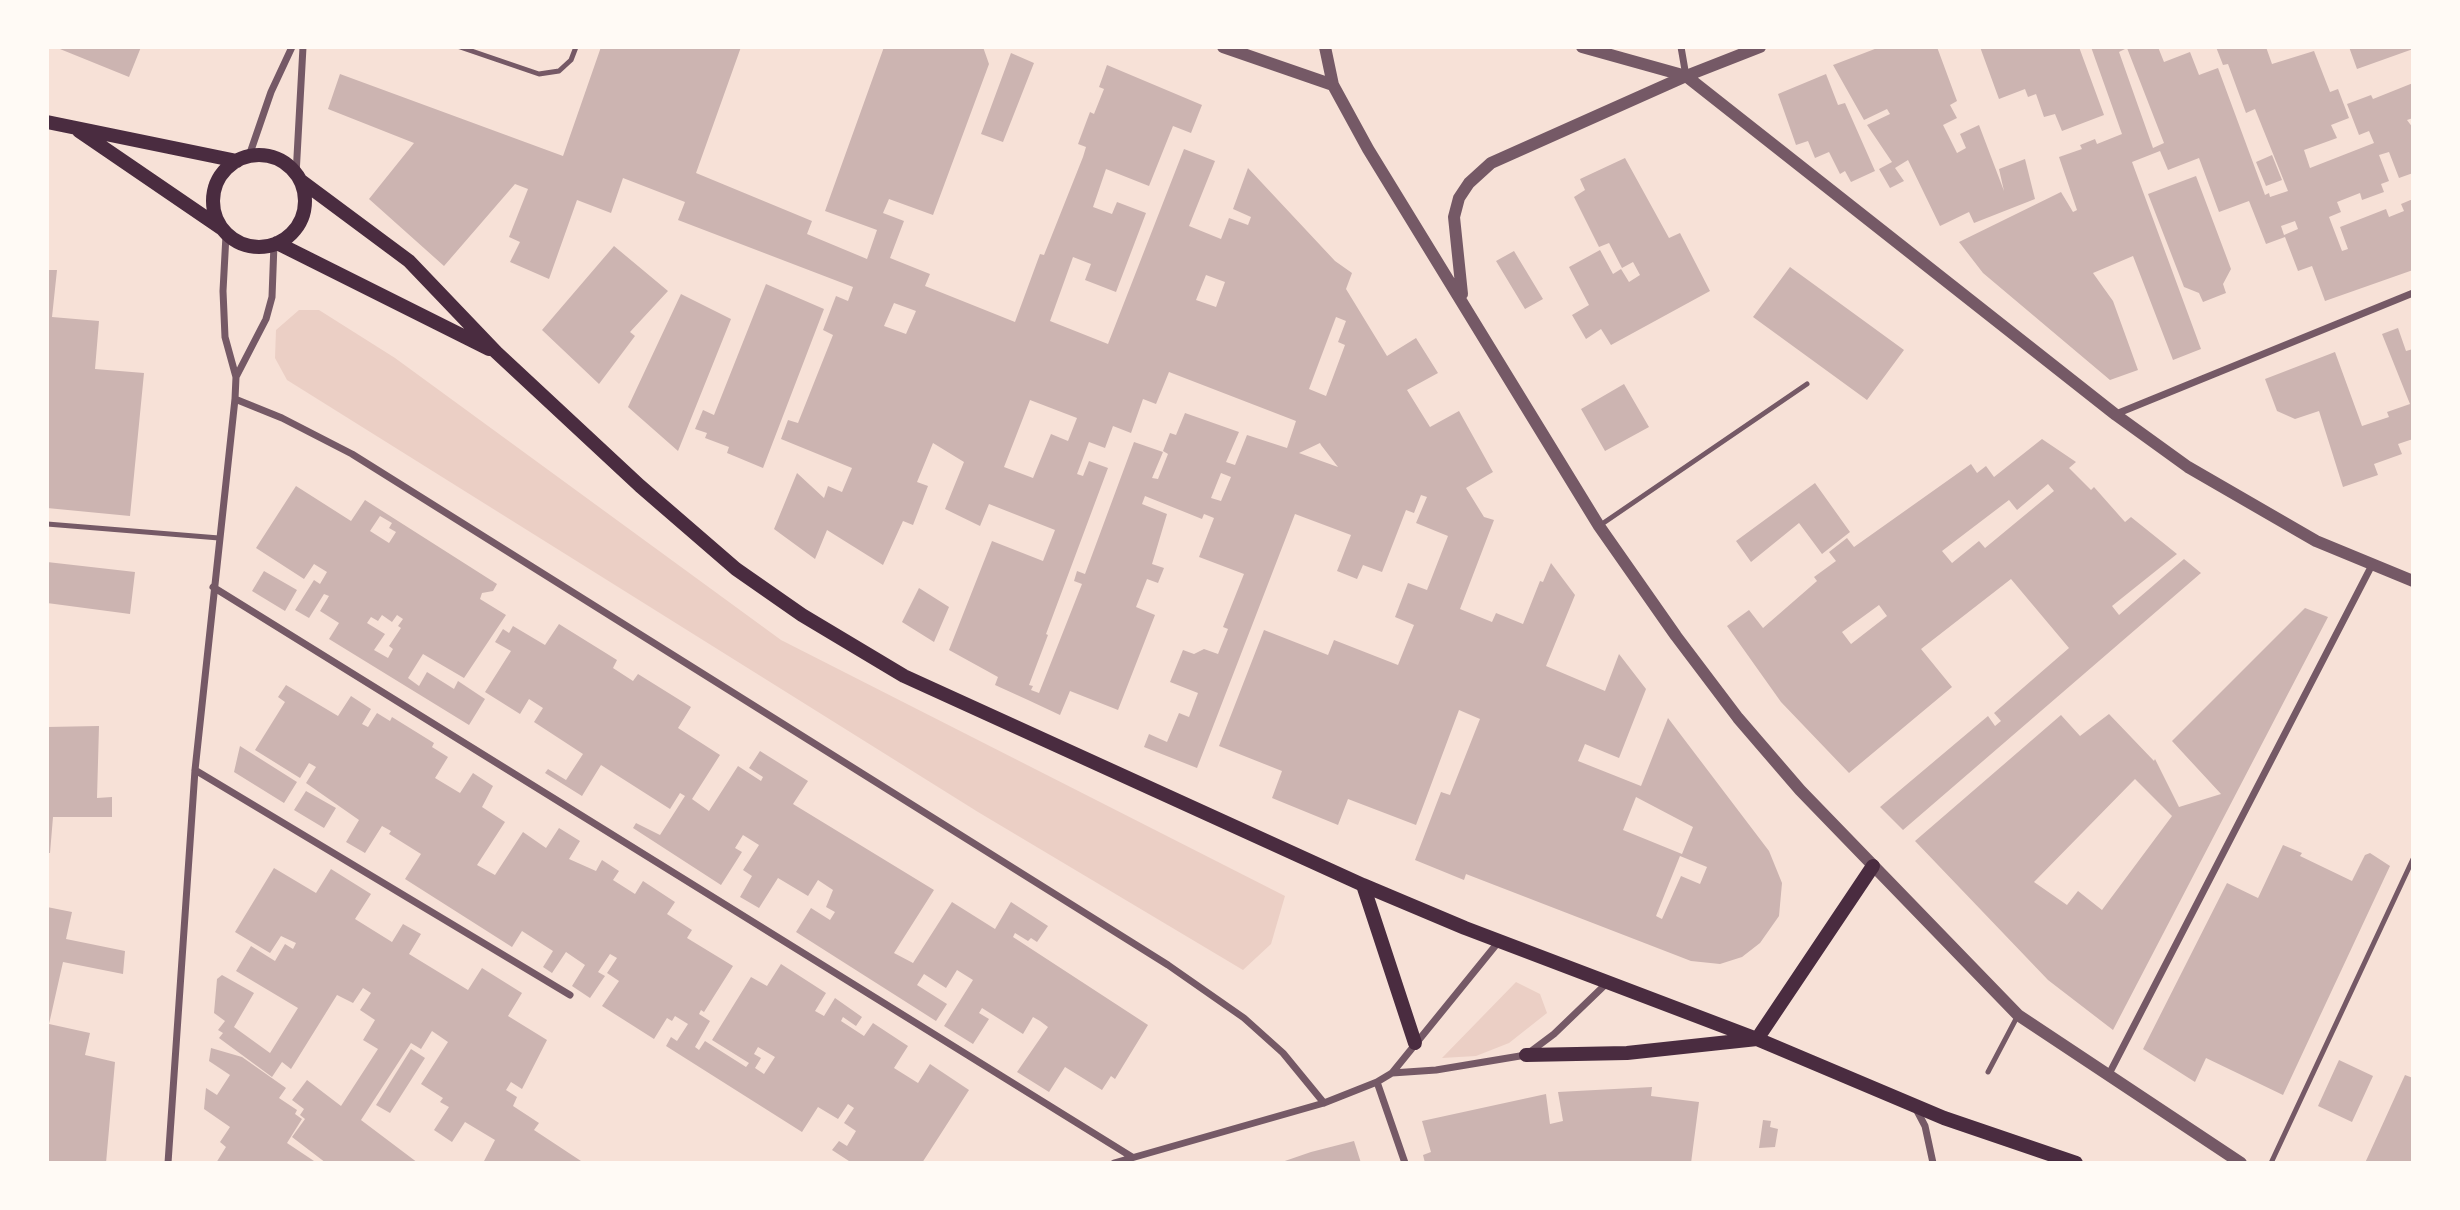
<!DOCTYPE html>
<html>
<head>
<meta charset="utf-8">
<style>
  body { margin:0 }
  #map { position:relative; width:2460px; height:1210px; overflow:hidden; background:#f7e1d7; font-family:"Public Sans",sans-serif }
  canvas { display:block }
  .frame { position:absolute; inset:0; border:49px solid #fffaf5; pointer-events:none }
</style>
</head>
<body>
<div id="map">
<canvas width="2460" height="1210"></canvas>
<div class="frame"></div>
</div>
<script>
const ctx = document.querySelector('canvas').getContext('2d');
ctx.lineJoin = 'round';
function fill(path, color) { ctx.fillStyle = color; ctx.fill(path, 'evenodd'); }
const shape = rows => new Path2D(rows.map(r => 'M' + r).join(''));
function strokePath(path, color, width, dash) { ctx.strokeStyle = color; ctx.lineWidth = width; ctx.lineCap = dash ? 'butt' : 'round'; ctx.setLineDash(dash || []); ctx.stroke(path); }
fill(shape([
  [299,310,319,310,395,358,781,640,1285,896,1271,944,1243,970,978,812,287,380,275,358,276,330],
  [1516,982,1540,994,1547,1013,1509,1043,1476,1056,1442,1058]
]), '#ebcfc5');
fill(shape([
  [55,47,141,47,129,77],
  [601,47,741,47,696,173,812,221,807,234,867,259,877,230,825,211,884,47,983,47,989,64,933,215,889,199,883,213,904,221,890,258,930,274,925,286,1015,322,1040,254,1044,255,1083,157,1086,147,1078,144,1090,112,1094,114,1104,89,1099,87,1107,65,1202,105,1191,133,1173,126,1149,186,1106,169,1093,207,1112,214,1117,202,1146,213,1116,292,1085,280,1091,264,1073,257,1050,321,1108,344,1184,149,1215,161,1189,226,1221,239,1229,218,1248,225,1251,217,1233,209,1248,168,1335,261,1352,273,1346,289,1387,356,1416,338,1438,373,1407,390,1430,427,1459,411,1493,472,1466,488,1484,517,1494,520,1460,609,1492,622,1496,613,1523,624,1540,581,1543,582,1551,563,1575,595,1546,666,1605,691,1619,654,1646,689,1619,758,1585,744,1578,761,1641,786,1668,718,1769,851,1782,883,1779,916,1760,943,1742,957,1720,964,1691,961,1466,874,1464,880,1415,860,1441,792,1450,795,1480,719,1459,710,1416,825,1348,799,1338,825,1272,798,1282,771,1219,746,1264,630,1328,655,1334,640,1398,665,1414,625,1395,617,1408,583,1427,590,1448,536,1416,523,1427,497,1421,495,1414,513,1406,510,1382,572,1363,565,1357,579,1337,571,1351,535,1295,514,1197,768,1144,747,1149,734,1167,742,1179,713,1189,717,1198,693,1170,682,1183,650,1194,654,1204,649,1218,654,1228,629,1223,627,1244,574,1199,557,1214,518,1204,514,1202,519,1145,496,1142,504,1167,514,1152,564,1164,568,1158,583,1147,579,1136,607,1155,615,1118,710,1070,691,1060,715,1028,700,995,685,998,677,949,650,992,541,1043,561,1055,530,989,504,980,526,945,509,964,462,933,443,917,482,928,486,913,525,903,521,883,565,827,530,815,559,774,529,797,473,824,498,828,486,842,492,852,468,781,439,788,420,798,423,833,335,823,330,836,296,848,301,853,287,678,220,685,202,623,178,611,213,577,200,549,279,510,262,520,242,509,237,528,189,515,184,444,266,369,199,414,143,328,109,340,74,563,156],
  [1206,275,1225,282,1216,307,1196,300],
  [894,303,916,311,906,334,884,326],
  [1336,317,1346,321,1338,342,1345,345,1326,396,1309,389],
  [1169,372,1296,421,1287,448,1247,435,1235,465,1226,462,1239,432,1185,413,1176,435,1170,433,1163,451,1168,454,1158,479,1152,478,1163,452,1134,442,1085,574,1077,571,1074,581,1082,584,1039,693,1031,690,1033,686,1029,685,1048,635,1046,634,1108,468,1089,461,1083,476,1077,474,1089,442,1105,448,1113,426,1131,433,1143,399,1156,404],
  [1030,400,1077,418,1068,441,1051,434,1033,478,1004,467],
  [1320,443,1321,445,1338,467,1299,453],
  [1221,473,1231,477,1221,501,1211,498],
  [1636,797,1693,827,1682,854,1623,830],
  [1680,856,1707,867,1700,884,1681,876,1662,919,1656,916],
  [1880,47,1937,47,1957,101,1950,105,1957,118,1943,125,1957,153,1966,148,1960,134,1979,125,2004,191,1999,169,2025,159,2035,199,1974,223,1969,212,1940,226,1908,160,1895,168,1904,181,1890,188,1879,169,1892,162,1867,125,1890,114,1887,109,1864,120,1833,65],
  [1980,47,2079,47,2104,115,2062,131,2055,114,2044,117,2036,94,2028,97,2025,89,1999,99],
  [2091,47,2158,47,2164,62,2190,52,2199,75,2218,68,2265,195,2269,193,2270,197,2288,191,2255,109,2246,113,2228,64,2223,65,2216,47,2266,47,2272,64,2314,51,2330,92,2338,89,2349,118,2331,125,2337,138,2304,150,2310,168,2374,143,2369,131,2359,135,2347,104,2371,95,2373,99,2413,83,2413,118,2407,120,2413,128,2413,173,2399,178,2389,152,2379,155,2389,181,2381,184,2384,192,2362,200,2360,193,2337,202,2341,212,2329,217,2342,251,2348,249,2340,227,2386,209,2389,217,2404,211,2401,204,2413,199,2413,270,2325,301,2312,266,2298,271,2285,237,2266,244,2249,201,2219,212,2199,158,2168,170,2160,151,2132,162,2201,349,2173,360,2133,256,2093,273,2113,301,2138,370,2110,380,1983,273,1959,242,2061,192,2073,212,2077,210,2059,157,2082,149,2080,145,2095,139,2097,144,2122,134],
  [2127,48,2164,143,2153,148,2119,52],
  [2295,221,2298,229,2284,235,2281,226],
  [2349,47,2413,47,2413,49,2357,69],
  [1011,53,1034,63,1003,142,981,134],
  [1826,74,1838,105,1845,103,1875,171,1851,182,1845,171,1840,174,1829,152,1815,158,1808,141,1796,145,1778,94],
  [2272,155,2282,180,2266,186,2256,162],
  [1625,158,1669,238,1680,233,1710,291,1611,345,1601,329,1586,339,1572,315,1589,305,1569,267,1600,250,1613,274,1621,269,1629,282,1640,275,1633,262,1622,268,1609,243,1599,247,1574,197,1585,190,1580,179],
  [2196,176,2231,269,2223,284,2226,293,2203,302,2199,293,2184,287,2148,194],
  [614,246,668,291,630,332,635,336,599,384,542,330],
  [1514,251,1543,299,1525,309,1496,261],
  [1790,267,1904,350,1867,400,1753,317],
  [47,270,57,270,52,317,99,321,95,369,144,373,130,516,47,508],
  [766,284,824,309,763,468,727,453,729,447,705,438,707,433,695,429,703,410,714,415],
  [681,294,731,319,678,451,628,407],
  [2398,328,2406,351,2413,349,2413,439,2398,444,2402,454,2374,464,2378,475,2343,487,2319,411,2295,419,2277,411,2265,379,2335,352,2362,426,2389,417,2387,412,2410,404,2382,334],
  [1624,384,1649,427,1605,451,1581,409],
  [2042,439,2076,462,2069,468,2091,490,2094,487,2125,522,2131,517,2177,554,2112,606,2119,615,2184,559,2201,573,1903,830,1880,807,1988,716,1995,726,2001,721,1994,713,2069,648,2011,579,1921,649,1952,687,1849,773,1781,702,1727,626,1749,610,1763,628,1817,581,1814,577,1836,561,1829,552,1847,538,1854,547,1971,464,1977,473,1986,466,1994,477],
  [2048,484,2054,491,1985,548,1979,541,1952,563,1942,551,2009,500,2017,510],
  [1879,605,1887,616,1851,644,1842,632],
  [1815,483,1850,532,1822,554,1799,523,1751,562,1736,541],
  [296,486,351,521,365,500,497,584,493,591,482,593,480,599,506,615,464,678,423,654,408,678,419,686,427,672,454,689,458,681,485,699,469,725,329,639,339,623,320,611,329,596,324,594,309,618,295,610,314,580,320,584,327,572,314,564,304,579,256,548],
  [380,516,392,523,389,528,396,532,389,543,370,531],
  [382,615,392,622,397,615,403,619,398,626,401,628,389,646,393,649,388,658,374,650,385,634,367,623,371,617,378,621],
  [47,562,135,572,130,614,47,603],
  [264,571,297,590,285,611,252,591],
  [919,588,949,607,934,642,902,622],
  [2305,608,2328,617,2113,1030,2048,980,1915,841,2061,715,2080,736,2109,714,2154,761,2155,759,2179,807,2221,794,2172,741],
  [2135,779,2172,816,2102,910,2078,891,2067,905,2034,882],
  [559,624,617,660,613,668,633,681,638,674,691,707,678,728,720,755,692,799,709,811,738,766,761,781,763,777,749,768,760,751,808,781,793,804,934,890,894,953,913,963,952,902,995,929,1011,902,1048,926,1037,942,1031,938,1028,941,1015,933,1013,937,1148,1025,1115,1079,1111,1076,1102,1090,1065,1067,1049,1092,1017,1072,1048,1027,1040,1021,1033,1017,1023,1034,982,1008,979,1013,989,1019,973,1044,944,1026,973,980,957,970,946,988,924,974,917,985,947,1004,936,1021,796,932,811,908,830,920,835,912,826,907,833,890,818,880,808,896,778,878,759,908,740,897,752,876,743,870,759,845,743,835,735,848,742,852,721,885,633,828,636,823,660,835,685,796,680,793,670,809,601,765,582,796,545,773,548,769,566,780,583,754,534,722,543,708,529,699,520,714,485,692,511,651,495,642,503,629,509,633,513,626,545,645],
  [286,685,338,716,351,696,371,709,362,724,368,727,377,713,390,721,392,717,434,743,432,747,448,757,435,778,460,793,473,773,493,786,482,807,505,822,477,865,495,875,523,832,546,848,559,828,580,841,569,859,596,871,602,860,619,871,613,880,635,894,643,881,675,902,667,914,692,930,687,938,733,966,704,1012,701,1010,699,1014,710,1021,695,1047,699,1050,705,1041,746,1067,749,1063,712,1040,751,977,767,986,781,964,826,993,815,1011,824,1016,835,998,862,1017,856,1026,843,1017,841,1021,864,1036,873,1023,908,1046,894,1068,918,1083,930,1064,969,1090,922,1163,852,1163,832,1150,839,1141,847,1146,856,1131,844,1123,854,1108,848,1104,838,1119,818,1107,802,1132,666,1046,671,1037,677,1041,688,1024,675,1016,672,1021,667,1018,654,1039,602,1006,619,981,607,973,617,958,610,954,598,972,605,976,590,998,572,986,585,965,566,952,552,973,543,967,553,951,522,931,512,947,405,879,421,854,389,834,391,831,382,826,365,853,346,842,359,820,306,783,316,767,309,763,300,778,255,750,285,702,278,697],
  [758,1047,775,1057,764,1074,755,1068,761,1058,754,1054],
  [99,726,97,798,112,797,112,817,53,817,50,853,47,853,47,727],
  [240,746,297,782,284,803,234,772],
  [306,791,336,808,324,828,294,810],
  [2283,845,2302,853,2300,856,2352,881,2365,855,2370,853,2390,866,2283,1095,2206,1058,2195,1082,2143,1049,2227,883,2258,898],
  [274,868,316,893,331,869,371,894,355,919,392,942,403,924,421,934,409,954,468,990,482,968,522,993,508,1016,547,1040,522,1089,511,1082,506,1090,517,1097,513,1106,539,1123,534,1130,584,1163,483,1163,495,1140,465,1122,452,1142,434,1130,449,1107,440,1102,443,1098,421,1084,448,1042,432,1031,421,1049,411,1043,361,1120,418,1163,326,1163,292,1137,305,1119,300,1115,304,1109,292,1100,307,1080,341,1106,378,1049,363,1040,375,1020,360,1010,371,993,363,988,353,1003,337,995,291,1069,282,1062,272,1077,219,1038,223,1033,218,1030,225,1021,214,1013,217,979,222,975,254,993,234,1027,270,1053,298,1008,236,971,251,946,275,961,285,944,293,949,296,943,281,936,270,953,235,932],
  [47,907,72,912,66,939,125,951,123,974,63,962,49,1024,90,1033,85,1055,115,1062,106,1163,47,1163],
  [211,1048,242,1057,286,1088,279,1098,297,1110,295,1114,302,1119,287,1143,317,1163,216,1163,226,1147,220,1142,230,1127,204,1109,206,1088,217,1095,230,1075,209,1061],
  [411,1049,425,1058,390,1113,376,1105],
  [2339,1060,2373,1076,2352,1122,2318,1106],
  [2405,1075,2413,1078,2413,1163,2365,1163],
  [1652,1087,1651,1096,1699,1102,1691,1163,1425,1163,1423,1155,1431,1152,1422,1121,1546,1094,1550,1124,1563,1121,1558,1092],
  [1763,1120,1771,1121,1770,1127,1778,1129,1775,1147,1759,1148],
  [1354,1141,1361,1163,1279,1163,1311,1152]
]), '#ccb4b1');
strokePath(shape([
  [460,47,539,74,559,71,571,60,576,47],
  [47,524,219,538],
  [1599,526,1807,384],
  [1988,1072,2017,1017],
  [2271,1163,2413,859]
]), '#755966', 5);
strokePath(shape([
  [1681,47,1686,76],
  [249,156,271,92,292,47],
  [296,175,303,47],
  [236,377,266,319,272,297,274,244],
  [235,399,282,418,352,454,1168,965,1244,1018,1283,1053,1324,1103],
  [2116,414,2413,293],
  [213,587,1132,1157],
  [195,770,570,995],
  [1392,1073,1436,1070,1526,1055,1554,1034,1607,983],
  [2108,1076,2372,565],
  [1377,1082,1405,1163],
  [1915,1107,1925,1126,1933,1163],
  [168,1163,195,770,235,399,236,377,225,337,223,291,226,235],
  [1114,1163,1324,1103,1377,1082,1392,1073,1500,940]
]), '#755966', 7);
strokePath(shape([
  [1223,47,1333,85],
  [1325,47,1333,85,1368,149,1599,526,1676,636,1738,718,1800,790,2018,1015,2241,1163],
  [1582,47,1686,76,2116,415,2188,467,2316,541,2413,581],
  [1462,294,1454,217,1459,198,1469,183,1491,163,1686,76,1760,47]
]), '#755966', 12);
strokePath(shape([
  [47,122,237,161],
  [79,131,221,228],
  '213 201a46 46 0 1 1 92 0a46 46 0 1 1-92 0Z',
  [300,180,409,261,496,352,640,486,736,569,802,615,904,676,1363,885,1465,928,1757,1039,1944,1118,2076,1163],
  [277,243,489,349],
  [1363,885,1415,1043],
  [1526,1055,1627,1053,1757,1039,1873,866]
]), '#4a2c40', 14);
</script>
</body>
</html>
